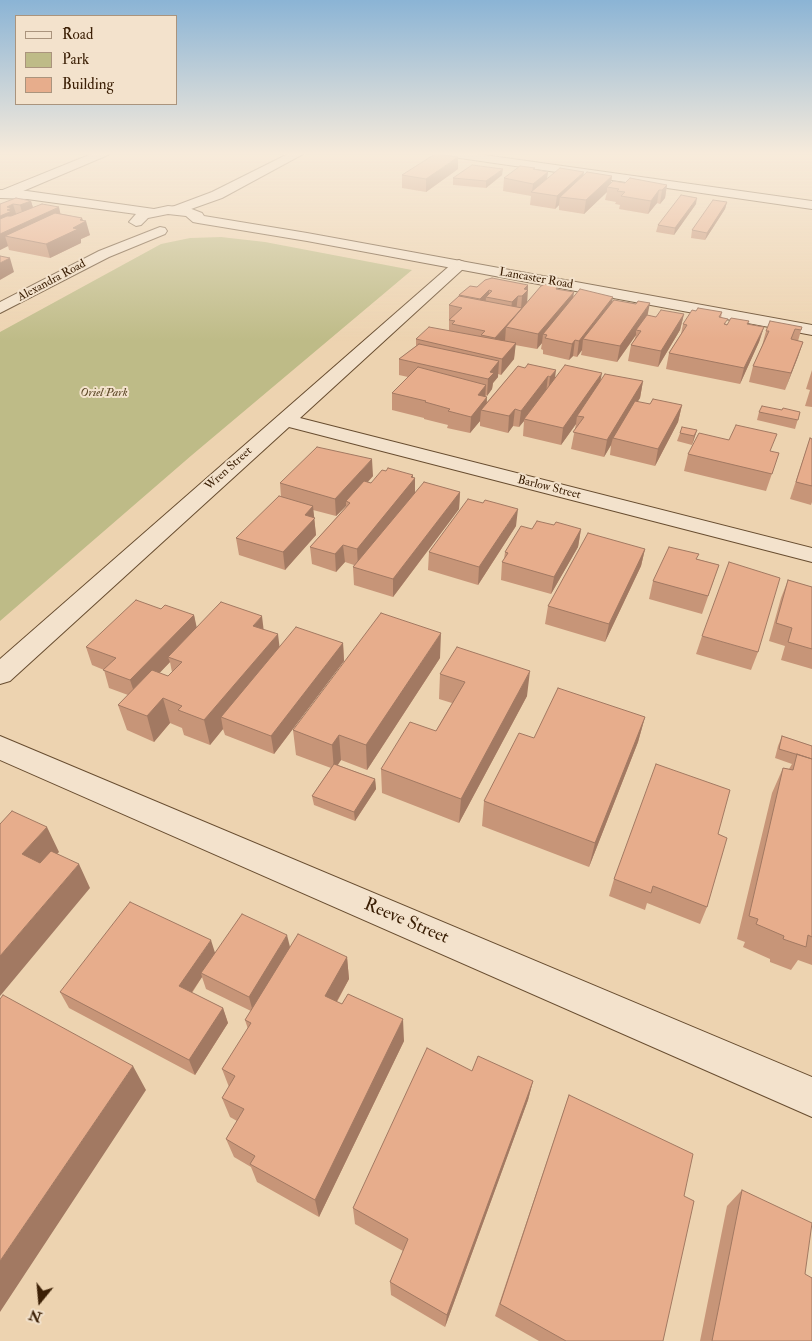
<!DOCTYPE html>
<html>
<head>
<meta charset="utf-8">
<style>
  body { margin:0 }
  #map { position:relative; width:812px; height:1341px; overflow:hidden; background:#edd3b0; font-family:"IM FELL Double Pica",serif }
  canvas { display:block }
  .legend { position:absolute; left:15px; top:15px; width:162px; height:90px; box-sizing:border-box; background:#f3e2cc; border:1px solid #aa947d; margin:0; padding:6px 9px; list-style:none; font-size:15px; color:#3c2006 }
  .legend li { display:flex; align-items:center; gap:10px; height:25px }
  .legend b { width:25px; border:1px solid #aa947d }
  .north { position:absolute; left:15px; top:1276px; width:50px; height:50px; -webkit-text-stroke:4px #f3e2cc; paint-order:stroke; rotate:197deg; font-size:14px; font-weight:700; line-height:20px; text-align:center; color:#3c2006 }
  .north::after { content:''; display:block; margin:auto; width:18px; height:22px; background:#3c2006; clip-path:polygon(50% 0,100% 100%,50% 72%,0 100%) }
</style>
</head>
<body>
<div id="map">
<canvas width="812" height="1341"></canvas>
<ul class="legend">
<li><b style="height:6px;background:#f3e2cc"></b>Road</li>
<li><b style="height:14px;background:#bebb87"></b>Park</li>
<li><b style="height:14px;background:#e7ad8c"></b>Building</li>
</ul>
<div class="north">N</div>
</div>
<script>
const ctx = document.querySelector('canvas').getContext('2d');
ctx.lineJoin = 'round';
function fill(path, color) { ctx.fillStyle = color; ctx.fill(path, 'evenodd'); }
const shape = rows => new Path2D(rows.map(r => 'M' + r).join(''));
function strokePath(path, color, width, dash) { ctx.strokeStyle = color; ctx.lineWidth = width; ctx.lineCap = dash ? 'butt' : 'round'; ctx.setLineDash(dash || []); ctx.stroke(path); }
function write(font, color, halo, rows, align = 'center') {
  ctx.font = font + ' "IM FELL Double Pica",serif'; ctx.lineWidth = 4; ctx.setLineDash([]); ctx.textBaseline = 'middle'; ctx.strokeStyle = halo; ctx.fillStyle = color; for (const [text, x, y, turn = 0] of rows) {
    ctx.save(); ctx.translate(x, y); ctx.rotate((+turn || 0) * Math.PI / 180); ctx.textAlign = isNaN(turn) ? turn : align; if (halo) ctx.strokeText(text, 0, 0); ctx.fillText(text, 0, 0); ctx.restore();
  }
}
fill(shape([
  [221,237,265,242,412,270,192,455,0,621,0,332,161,244,190,238]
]), '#bebb87');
const minor = shape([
  [94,153,110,153,108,155,9,197,0,197,0,191,94,153],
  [290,153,305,153,222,198,177,214,170,210,172,207,212,192,290,153],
  [440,153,470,153,812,201,812,209,446,156,440,153],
  [459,260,464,262,467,265,464,268,300,418,812,548,812,562,289,427,10,681,0,684,0,659,454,262,459,260],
  [0,736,812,1077,812,1117,0,760,0,736]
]);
const tertiary = shape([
  [0,190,27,191,154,209,168,206,189,208,202,213,204,216,307,233,812,325,812,335,307,241,198,223,193,222,186,216,168,214,148,218,141,225,136,226,129,222,136,214,27,199,0,198,0,190],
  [160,227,165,228,167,231,165,234,109,257,0,313,0,302,99,251,160,227]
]);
strokePath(minor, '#684d30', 2);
strokePath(tertiary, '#684d30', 2);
fill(minor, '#f3e2cc');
fill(tertiary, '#f3e2cc');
fill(shape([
  [458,169,426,192,402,188,402,175],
  [535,170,548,172,547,179,584,176,612,176,611,184,625,183,667,185,665,198,660,204,657,203,648,214,619,209,620,205,615,204,616,202,605,200,607,192,584,214,559,210,559,205,555,209,530,205,531,196,503,191,504,178],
  [502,175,486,188,453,185,453,178],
  [31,201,33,208,82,218,90,235,81,239,81,243,50,258,9,250,8,246,0,250,0,204],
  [727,202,725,209,705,240,691,238,692,230],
  [696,204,674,235,656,232,658,225],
  [528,285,527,303,557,289,573,298,612,301,647,315,656,317,684,314,680,330,658,367,628,361,631,345,634,341,636,335,617,362,581,355,582,350,577,357,573,356,569,360,543,354,543,350,541,349,542,343,537,349,515,345,514,359,501,375,498,374,498,377,493,383,492,389,487,396,486,395,487,402,518,366,555,379,643,381,640,398,637,402,650,404,682,405,678,422,655,466,610,455,611,445,604,457,571,449,576,424,561,445,523,436,524,421,519,427,513,426,508,433,480,426,480,421,470,433,447,428,448,425,424,419,424,418,392,410,392,393,408,377,399,375,399,359,416,346,416,339,449,331,449,305,459,296,459,295,477,287],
  [696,311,722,312,721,318,726,324,749,321,748,324,764,327,759,342,740,384,666,369,669,353,681,334,683,324],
  [802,327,798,341,803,342,785,390,749,382,753,366,762,346,766,331],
  [812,370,812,407,805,406,810,390,806,389],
  [782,410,800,412,795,429,757,420,759,412],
  [697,430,692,445,677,441,680,433],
  [810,438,812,439,812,502,811,505,790,499],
  [771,452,779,453,766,491,684,471,688,454],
  [373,476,368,482,371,483,413,478,415,494,460,492,459,509,393,597,354,585,353,567,354,565,345,562,336,572,312,564,310,547,346,507,346,506,336,516,313,510,316,535,285,570,239,555,236,538,281,497,280,483],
  [554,525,581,529,578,547,551,594,501,580,502,562,504,559,505,552,532,529],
  [516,526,478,585,428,570,429,552],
  [645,549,641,566,605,642,545,624,548,606],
  [697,559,719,565,702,614,649,599,653,581],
  [788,580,812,587,812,669,781,660,785,646,769,641,781,598],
  [161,609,194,615,196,628,263,629,280,647,343,643,344,661,274,754,225,735,223,729,210,745,184,735,182,728,170,723,154,742,127,730,118,705,128,695,109,688,104,670,92,665,86,647],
  [170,662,172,672,168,676,159,673],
  [702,636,758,652,751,670,696,654],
  [440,658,367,770,341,760,338,765,375,779,376,789,355,821,314,805,312,796,331,768,296,755,293,730],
  [440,674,527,696,459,823,382,793,381,769,436,731,452,703,439,699],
  [645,717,638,742,589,867,482,826,484,801,534,738],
  [782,736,812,746,812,965,798,960,791,970,770,962,770,959,743,947,745,942,737,939,772,793,783,768,789,769,792,764,775,758,778,746],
  [718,834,707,907,700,924,647,903,645,910,609,896,614,879],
  [290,948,347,957,349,979,337,1002,404,1041,319,1217,257,1182,251,1167,234,1157,226,1139,237,1121,230,1117,222,1098,229,1087,222,1069,248,1029,245,1020,251,1011,206,989,202,977,192,993,223,1008,228,1023,195,1075,69,1008,60,992,215,952],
  [472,1071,533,1081,528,1100,445,1327,391,1295,390,1282,403,1251,355,1224,353,1208],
  [569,1095,684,1196,663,1341,539,1341,495,1316],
  [742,1190,805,1274,812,1341,700,1341,727,1206]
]), '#c79578');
fill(shape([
  [458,157,458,169,426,192,426,179],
  [503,169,502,175,486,188,486,181],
  [548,172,546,184,532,192,533,184],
  [584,172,582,184,560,197,559,205,555,209,557,196],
  [612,176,610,187,607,187,607,192,584,214,586,200],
  [667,185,665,198,660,204,662,190],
  [659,190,657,203,648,214,651,201],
  [697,198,696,204,674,235,675,228],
  [31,201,35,214,24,219,20,205],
  [727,202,725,209,705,240,707,233],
  [13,204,17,217,0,232,0,216,7,207],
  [59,207,62,221,5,236,8,246,0,250,0,234],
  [82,218,83,222,86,221,90,235,81,239,81,243,50,258,46,244,73,228,80,220],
  [10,258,14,272,0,280,0,263],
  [528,285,527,305,506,327,505,341,493,354,495,338,521,309,522,296,524,289],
  [489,290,489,298,486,297,485,309,479,314,480,299],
  [574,292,572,307,547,335,543,334,542,343,537,349,538,334],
  [518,296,516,311,510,317,512,302],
  [613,297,611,312,583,339,582,350,577,357,579,341],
  [650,303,647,318,636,330,636,335,617,362,620,346],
  [684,314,680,330,658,367,661,351],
  [764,327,759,342,740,384,744,368],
  [575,340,573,356,569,360,572,344],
  [803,342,798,357,785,390,791,373],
  [516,343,514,359,501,375,502,359],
  [499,361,498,377,493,383,492,389,487,396,488,379,490,372],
  [556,370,554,386,548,393,550,377],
  [602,373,599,389,577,416,576,424,561,445,563,428],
  [548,376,546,393,524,419,524,421,519,427,521,411],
  [643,381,640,398,615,439,613,438,611,445,604,457,607,440],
  [486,385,485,400,487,397,486,411,481,410,480,421,470,433,471,417,478,395],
  [682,405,678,422,655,466,658,449],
  [515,409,513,426,508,433,509,416],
  [697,430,692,445,694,436],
  [372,459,373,476,349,502,346,501,346,506,336,516,335,499],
  [413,475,413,480,415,478,415,496,358,567,357,549],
  [460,492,459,509,393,597,393,579],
  [313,506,316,535,285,570,283,552,305,515],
  [518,509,516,526,478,585,479,567],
  [581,529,578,547,551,594,554,577],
  [343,545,345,562,336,572,335,554],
  [645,549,641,566,605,642,609,624],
  [194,615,198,633,168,657,170,662,136,698,130,680],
  [262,616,265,641,253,626],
  [441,633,440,658,367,770,366,745],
  [278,634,281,659,221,717,223,729,210,745,204,720],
  [343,643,344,661,274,754,271,736],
  [530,671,527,696,459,823,461,799],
  [163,698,170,723,154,742,147,716],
  [645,717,638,742,589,867,595,843],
  [339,735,341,760,334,770,332,745],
  [375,779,376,789,355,821,354,812],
  [47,827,59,852,35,878,22,854],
  [79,864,90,888,0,996,0,956],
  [287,935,291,951,253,1012,249,997],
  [211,940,216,956,201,973,202,977,185,1002,179,986],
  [347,957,349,979,328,1017,325,996],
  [223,1008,228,1023,195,1075,189,1060],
  [403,1019,404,1041,319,1217,315,1200],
  [133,1066,146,1090,0,1312,0,1261],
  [533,1081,528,1100,445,1327,447,1315]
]), '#a27962');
const building = shape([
  [435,154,458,157,426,179,402,175,435,154],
  [472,165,503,169,486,181,453,178,472,165],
  [520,166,535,168,533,169,548,172,533,184,504,178,520,166],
  [560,168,584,172,557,196,531,192,560,168],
  [587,172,612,176,586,200,560,197,587,172],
  [630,178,667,185,662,190,659,190,651,201,621,196,625,192,617,191,619,189,607,187,613,181,625,183,630,178],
  [681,195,697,198,675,228,658,225,681,195],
  [16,198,31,201,20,205,13,204,7,207,12,208,7,210,12,211,0,216,0,204,16,198],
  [713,200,727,202,707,233,692,230,713,200],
  [42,204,59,207,0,234,0,219,7,216,11,216,42,204],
  [55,213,82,218,80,220,86,221,73,228,78,229,46,244,5,236,55,213],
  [0,256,10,258,0,263,0,256],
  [492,278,528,285,524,289,528,290,522,296,518,296,512,302,486,297,492,291,489,290,480,299,459,295,470,286,477,287,485,280,492,278],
  [545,284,558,286,556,289,574,292,538,334,506,327,541,286,545,284],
  [580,289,613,297,579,341,575,340,572,344,545,338,547,335,543,334,580,289],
  [459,296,522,308,495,338,481,335,485,331,452,324,455,321,449,320,462,308,449,305,459,296],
  [614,300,636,304,638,301,650,303,620,346,583,339,614,300],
  [698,308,722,312,719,317,728,319,724,324,727,325,731,318,749,321,747,324,764,327,744,368,669,353,687,325,683,324,692,310,696,311,698,308],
  [661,310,684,314,661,351,631,345,641,331,636,330,647,315,656,317,661,310],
  [770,321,802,327,801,330,795,329,791,339,803,342,791,373,753,366,769,331,766,331,770,321],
  [429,327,516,343,502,359,416,339,429,327],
  [419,344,499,361,490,372,494,373,488,379,399,359,419,344],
  [528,364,556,370,550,377,548,376,521,411,515,409,509,416,481,410,518,366,525,368,528,364],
  [565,365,602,373,563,428,524,419,565,365],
  [418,367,486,385,478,395,487,397,471,417,448,411,450,409,425,402,426,401,392,393,418,367],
  [605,374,643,381,607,440,573,432,584,417,577,416,605,374],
  [653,399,682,405,658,449,613,438,635,401,650,404,653,399],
  [762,406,782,410,783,408,800,412,798,420,759,412,762,406],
  [736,425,777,434,770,451,779,453,772,474,688,454,699,433,729,440,736,425],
  [682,427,697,430,694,436,680,433,682,427],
  [810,438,812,439,812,486,796,482,810,438],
  [317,447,372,459,335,499,280,483,317,447],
  [388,468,413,475,411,477,415,478,357,549,343,545,335,554,310,547,350,503,346,501,364,481,371,483,382,470,386,471,388,468],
  [424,482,460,492,393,579,353,567,424,482],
  [279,496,313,506,305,515,315,518,283,552,236,538,279,496],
  [468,499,483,503,485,500,518,509,479,567,429,552,468,499],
  [537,521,554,525,556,522,581,529,554,577,502,562,508,553,505,552,521,526,532,529,537,521],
  [588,533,645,549,609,624,548,606,588,533],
  [669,547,699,554,696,559,719,565,708,596,653,581,669,547],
  [729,562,780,578,758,652,702,636,729,562],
  [788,580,812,587,812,649,788,642,792,628,776,623,788,580],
  [136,600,161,609,165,605,194,615,130,680,103,670,116,658,86,647,136,600],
  [221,602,262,616,253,626,278,634,204,720,178,710,182,706,163,698,147,716,118,705,152,670,168,676,182,662,168,657,221,602],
  [381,613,441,633,366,745,339,735,332,745,293,730,381,613],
  [296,627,343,643,271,736,221,717,296,627],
  [457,647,530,671,461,799,381,769,410,722,436,731,465,682,440,674,457,647],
  [558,688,645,717,595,843,484,801,519,733,534,738,558,688],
  [782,736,812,746,812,759,779,749,782,736],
  [797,754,812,759,812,937,808,935,806,947,783,939,784,936,756,924,758,919,749,916,783,768,793,770,797,754],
  [334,764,375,779,354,812,312,796,334,764],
  [656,764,730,790,718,834,727,838,707,907,653,886,651,893,614,879,656,764],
  [12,811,47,827,22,854,40,863,51,851,79,864,0,956,0,824,12,811],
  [130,902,211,940,179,986,223,1008,189,1060,60,992,130,902],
  [242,914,287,935,249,997,201,973,242,914],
  [298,934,347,957,325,996,342,1004,348,994,403,1019,315,1200,250,1164,255,1156,226,1139,244,1109,222,1098,235,1076,222,1069,251,1023,245,1020,298,934],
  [3,995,133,1066,0,1261,0,999,3,995],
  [427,1048,472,1071,478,1056,533,1081,447,1315,390,1282,408,1239,353,1208,427,1048],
  [569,1095,693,1154,684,1196,694,1201,663,1341,566,1341,500,1304,569,1095],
  [742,1190,812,1223,805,1274,812,1278,812,1341,712,1341,742,1190]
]);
fill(building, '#e7ad8c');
strokePath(building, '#a27962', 1);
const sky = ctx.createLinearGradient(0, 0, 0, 341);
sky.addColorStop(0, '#8bb4d5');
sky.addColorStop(0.45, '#f7ebdb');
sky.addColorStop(1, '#f7ebdb00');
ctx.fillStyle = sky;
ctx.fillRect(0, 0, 812, 341);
write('12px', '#3c2006', '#f3e2cc', [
  ["Lancaster Road",536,279,10],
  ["Alexandra Road",52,281,-28],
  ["Wren Street",229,469,-42],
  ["Barlow Street",549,488,14]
]);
write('italic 12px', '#5c4726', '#f3e2cc', [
  ["Oriel Park",104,393]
]);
write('18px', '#3c2006', '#f3e2cc', [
  ["Reeve Street",406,922,23]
]);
</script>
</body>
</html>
